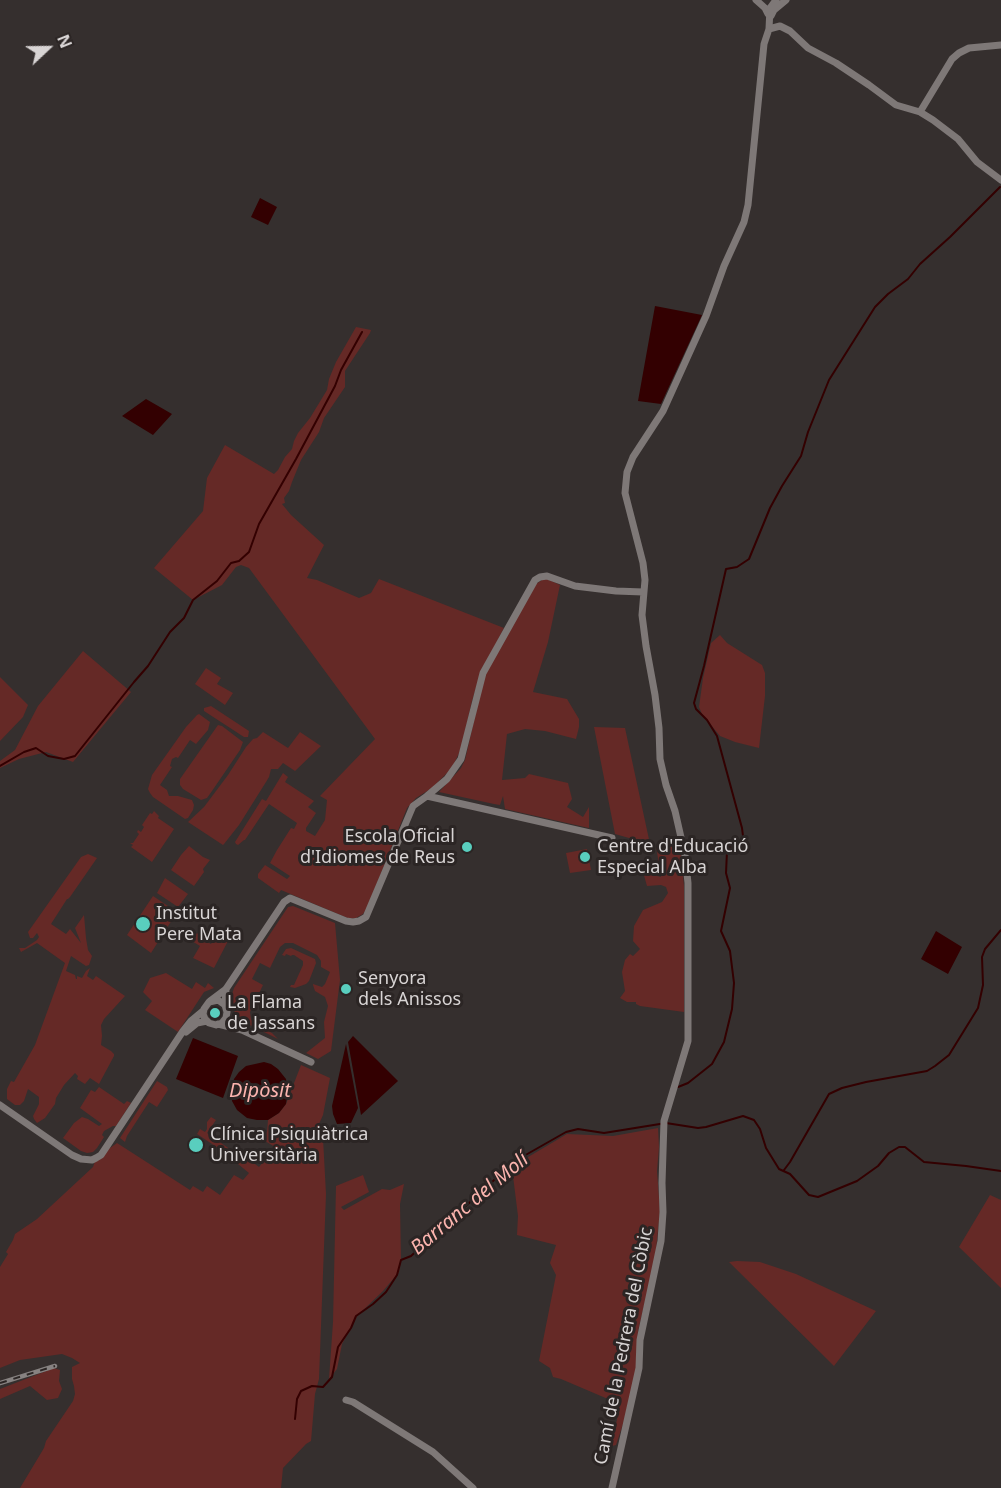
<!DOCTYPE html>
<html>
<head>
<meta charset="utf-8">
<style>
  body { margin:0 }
  #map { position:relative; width:1001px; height:1488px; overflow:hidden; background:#352f2e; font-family:"Noto Sans",sans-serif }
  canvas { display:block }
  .north { position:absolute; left:18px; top:18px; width:60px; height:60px; -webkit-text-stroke:4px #2b2524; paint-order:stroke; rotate:68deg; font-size:16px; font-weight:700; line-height:24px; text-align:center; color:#d8d4d4 }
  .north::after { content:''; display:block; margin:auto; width:21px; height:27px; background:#d8d4d4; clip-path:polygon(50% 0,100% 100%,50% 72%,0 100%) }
</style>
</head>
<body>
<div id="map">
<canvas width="1001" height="1488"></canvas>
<div class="north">N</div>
</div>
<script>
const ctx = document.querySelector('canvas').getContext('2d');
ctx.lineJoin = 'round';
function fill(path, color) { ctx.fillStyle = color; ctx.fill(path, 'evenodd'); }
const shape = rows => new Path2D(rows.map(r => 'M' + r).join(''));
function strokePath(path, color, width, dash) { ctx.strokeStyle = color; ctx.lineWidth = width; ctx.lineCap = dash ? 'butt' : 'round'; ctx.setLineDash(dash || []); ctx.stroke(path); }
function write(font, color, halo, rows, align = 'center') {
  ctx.font = font + ' "Noto Sans",sans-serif'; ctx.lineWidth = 6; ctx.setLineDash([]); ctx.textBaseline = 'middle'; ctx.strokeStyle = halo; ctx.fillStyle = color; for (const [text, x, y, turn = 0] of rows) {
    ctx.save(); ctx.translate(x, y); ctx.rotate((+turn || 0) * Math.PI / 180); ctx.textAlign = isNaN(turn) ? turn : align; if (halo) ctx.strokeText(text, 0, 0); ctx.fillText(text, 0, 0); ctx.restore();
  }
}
fill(shape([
  [356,327,371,330,370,333,345,371,345,387,324,418,319,432,301,460,292,482,289,491,284,498,285,503,282,504,291,515,324,545,307,578,317,580,359,598,371,593,379,579,504,628,489,657,482,668,472,701,461,749,452,768,432,788,416,798,407,808,367,908,363,914,356,918,350,919,281,890,279,893,258,878,258,874,265,865,287,879,290,876,270,863,277,850,291,828,294,829,297,823,269,804,245,840,244,840,238,845,236,844,235,842,262,799,266,801,283,773,288,777,285,782,314,801,308,807,316,813,306,828,306,831,315,836,325,820,327,800,320,796,375,739,249,568,241,565,236,567,222,585,193,600,154,568,203,511,207,478,225,445,274,474,278,470,285,457,292,449,294,441,298,433,310,418,327,390,329,379,336,362],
  [545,578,560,585,548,642,533,692,567,699,579,719,579,727,576,739,545,731,525,729,507,734,502,780,525,778,529,774,568,783,572,799,567,807,583,817,589,807,589,828,505,809,503,796,500,805,494,804,439,792,461,768,465,760,485,672,536,584],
  [720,635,727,643,762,665,765,673,765,696,759,748,735,742,720,736,702,714,699,707,703,678,711,643],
  [83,651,131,692,73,762,46,752,19,759,0,768,0,761,15,750,38,706],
  [206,668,221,678,217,684,233,693,225,705,195,684],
  [0,677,28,705,23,717,0,741],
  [211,706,249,731,248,737,244,737,204,711,204,708],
  [199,714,210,722,208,730,196,744,190,740,178,758,176,757,172,759,170,766,172,767,160,785,167,790,169,796,178,796,192,800,194,805,193,810,188,818,185,819,153,797,150,793,148,789,152,775,186,727,197,715],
  [218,725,222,726,243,742,240,750,212,791,207,798,201,800,183,789,180,785,180,779],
  [594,727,625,728,650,844,615,834],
  [263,732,288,748,300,732,321,746,295,771,283,763,278,769,271,769,269,777,266,782,239,825,224,844,223,845,188,822,204,807,228,775,246,747,253,739,257,738],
  [154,811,159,816,158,818,174,829,152,862,131,847,133,845,130,843,133,843,139,834,137,832,138,830,141,832,144,827,142,825,150,813,152,814],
  [189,846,203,857,210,860,203,869,204,872,194,886,171,870,181,855],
  [656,846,680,846,684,886,684,1012,640,1006,636,1004,636,1002,627,1002,620,998,625,991,622,972,625,960,630,954,633,956,640,949,633,941,634,926,643,910,662,902,668,893,666,887,661,885,647,886,643,872,661,877],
  [587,849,591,870,570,873,566,853],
  [88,854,97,858,70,897,68,899,67,899,51,924,66,934,70,929,81,943,75,928,84,915,86,938,88,950,92,956,89,965,86,966,71,956,66,971,75,975,76,979,77,979,77,976,82,978,86,971,90,968,87,976,93,980,96,976,125,996,104,1019,101,1025,102,1036,101,1045,111,1051,114,1054,114,1056,99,1084,90,1078,85,1084,77,1079,78,1076,75,1073,64,1085,56,1098,55,1104,45,1118,37,1123,34,1119,33,1116,39,1104,39,1097,28,1089,24,1101,20,1105,15,1105,7,1099,7,1089,11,1081,14,1082,35,1045,65,963,37,943,21,952,19,948,25,948,37,940,39,937,37,933,33,938,30,938,28,932,81,857],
  [165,878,188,894,178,907,157,893],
  [153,896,177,912,151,953,127,935],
  [293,906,335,923,340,980,331,1051,318,1059,306,1053,325,1038,324,1022,328,1006,325,997,315,991,313,985,313,984,322,987,325,984,330,972,321,967,321,961,317,955,293,943,285,943,280,947,270,968,260,963,252,979,263,985,250,1012,251,1019,253,1023,272,1033,278,1039,240,1020,235,1013,231,997,234,988,288,907],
  [201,929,208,934,204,940,211,944,217,933,222,935,228,941,214,968,193,958,200,946,187,938,192,930,197,934],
  [291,948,315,959,316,963,309,981,306,984,295,988,290,987,291,985,294,985,303,965,303,961,294,955,292,955,291,956,286,954,285,956,282,955,286,949],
  [166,973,192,989,196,982,205,988,208,983,214,988,204,992,178,1032,145,1010,152,1001,143,992,150,978],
  [301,1065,330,1078,323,1115,315,1133,323,1138,326,1194,319,1379,315,1394,311,1441,306,1444,283,1468,281,1488,20,1488,44,1448,46,1441,73,1401,75,1394,74,1386,72,1379,72,1367,80,1363,72,1358,62,1354,20,1360,0,1368,0,1267,8,1254,6,1252,13,1240,15,1234,37,1219,93,1167,96,1158,117,1143,190,1190,193,1186,203,1192,207,1186,220,1195,234,1175,243,1180,249,1173,238,1164,239,1162,197,1134,200,1129,205,1132,207,1129,207,1122,211,1117,216,1120,207,1133,241,1157,243,1155,259,1167,275,1147,260,1138,267,1132,268,1120,279,1113,286,1104],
  [157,1081,167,1087,168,1090,157,1107,149,1102,127,1136,125,1142,120,1138],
  [99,1087,124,1104,127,1101,131,1103,116,1126,113,1126,104,1131,102,1135,104,1137,97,1148,93,1152,87,1153,81,1151,63,1138,74,1123,82,1117,88,1119,99,1126,102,1124,80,1108,91,1090,95,1092],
  [658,1128,659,1147,657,1171,660,1211,655,1260,638,1331,636,1370,624,1421,616,1445,612,1446,609,1445,617,1420,618,1407,615,1402,561,1379,553,1377,550,1368,539,1361,556,1275,550,1263,556,1245,517,1235,518,1216,512,1168,518,1163,567,1134,613,1136],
  [363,1175,369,1192,341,1207,344,1210,382,1189,390,1190,404,1184,400,1204,401,1260,399,1272,383,1291,357,1316,342,1344,337,1369,329,1379,333,1322,336,1186],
  [990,1195,1001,1200,1001,1288,959,1247],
  [737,1261,760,1262,796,1274,876,1311,834,1366,729,1262],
  [54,1368,60,1370,59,1381,62,1389,58,1398,47,1400,30,1386,0,1399,0,1389]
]), '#652926');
fill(shape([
  [260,198,277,207,268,225,251,217],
  [655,306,702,315,661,404,638,401],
  [146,399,172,414,153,435,122,416],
  [936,931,962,947,948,974,921,959],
  [353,1036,398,1081,361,1115,348,1042],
  [193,1038,238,1056,223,1098,176,1079],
  [346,1044,358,1108,351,1123,337,1124,333,1114,332,1106],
  [264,1062,271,1064,278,1069,286,1079,288,1091,286,1104,279,1113,268,1120,257,1120,247,1118,237,1110,232,1101,231,1089,234,1079,239,1072,246,1066]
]), '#330001');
strokePath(shape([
  [0,766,24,752,36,748,48,756,64,759,75,756,134,682,148,666,170,632,184,618,193,600,217,581,231,563,239,561,249,552,259,524,296,459,335,386,341,370,362,332],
  [678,1087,688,1083,712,1064,724,1042,732,1009,734,983,730,951,721,931,730,888,726,873,727,851,728,847,741,846,744,844,742,828,717,736,707,720,696,709,694,703,704,666,726,569,737,567,749,559,770,508,782,486,801,456,808,432,829,380,875,307,888,294,908,279,920,264,950,237,1000,187],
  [784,1170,790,1162,829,1094,842,1088,866,1082,927,1071,935,1066,949,1055,978,1008,983,985,982,957,985,949,1001,930],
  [295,1419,297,1399,301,1391,312,1386,323,1387,332,1377,338,1347,351,1328,356,1316,373,1304,386,1292,397,1275,401,1260,411,1256,515,1161,566,1132,578,1129,604,1133,666,1123,698,1128,706,1127,743,1116,754,1120,760,1129,766,1148,779,1169,790,1174,809,1195,818,1197,857,1181,878,1166,889,1153,899,1147,905,1147,924,1162,966,1166,1001,1171]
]), '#330001', 2);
strokePath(shape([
  [756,0,765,8,768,14],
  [771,16,774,10,786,0],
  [769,29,780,26,790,31,808,48,836,63,869,85,896,105,920,112,952,59,959,53,969,48,1001,45],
  [920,112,933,120,958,139,977,162,1001,180],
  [427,796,612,838],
  [210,1001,226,989,284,902,290,898,346,921,353,922,359,921,366,917,413,806,427,796,447,779,461,759,483,673,535,580,540,577,547,576,575,586,616,591,643,592],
  [225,1005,218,1000,209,1002,204,1009,203,1014,205,1019,209,1023,216,1025,222,1023,226,1018,227,1012,225,1005,226,989],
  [218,1024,242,1030,311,1062],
  [186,1032,197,1023,207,1021],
  [0,1105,72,1155,81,1159,92,1160,96,1158,101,1155,107,1146,183,1031,191,1021,203,1011],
  [346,1400,353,1402,433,1452,473,1488],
  [612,1488,639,1368,640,1340,661,1241,663,1212,662,1183,664,1121,688,1041,688,883,685,855,675,811,666,785,660,759,659,728,655,695,646,646,642,615,645,580,643,563,625,493,627,472,633,457,663,411,706,316,724,266,744,222,748,205,764,44,769,29,770,8,776,0]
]), '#7e7877', 7);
const rail = shape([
  [0,1383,55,1366]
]);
strokePath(rail, '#878281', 4.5);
strokePath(rail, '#2b2524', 2, [7]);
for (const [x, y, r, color] of [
  [467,847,6,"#59cebe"],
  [585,857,6,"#59cebe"],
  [143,924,8,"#59cebe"],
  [346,989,6,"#59cebe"],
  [215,1013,6,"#59cebe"],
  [196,1145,8,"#59cebe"]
]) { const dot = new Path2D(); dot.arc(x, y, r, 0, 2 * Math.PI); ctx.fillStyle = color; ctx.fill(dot); strokePath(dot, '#2b2524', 2); }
write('18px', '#d8d4d4', '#2b2524', [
  ["Escola Oficial",455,837,"right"],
  ["d'Idiomes de Reus",455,858,"right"],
  ["Centre d'Educació",597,847],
  ["Especial Alba",597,868],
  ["Institut",156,914],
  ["Pere Mata",156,935],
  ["Senyora",358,979],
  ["dels Anissos",358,1000],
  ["La Flama",227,1003],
  ["de Jassans",227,1024],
  ["Clínica Psiquiàtrica",210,1135],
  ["Universitària",210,1156]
], 'left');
write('18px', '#d8d4d4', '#2b2524', [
  ["Camí de la Pedrera del Còbic",624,1346,-79]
]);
write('italic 20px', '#fbb4ae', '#2b2524', [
  ["Dipòsit",260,1091],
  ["Barranc del Molí",470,1204,-40]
]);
</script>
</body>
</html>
